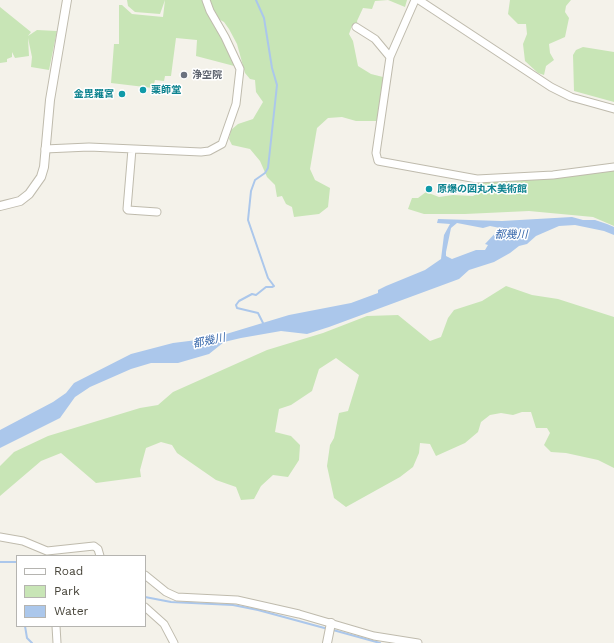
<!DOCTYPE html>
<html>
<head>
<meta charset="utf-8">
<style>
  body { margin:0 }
  #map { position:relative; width:614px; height:643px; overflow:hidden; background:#f4f2ea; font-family:"Work Sans",sans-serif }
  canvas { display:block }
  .legend { position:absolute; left:16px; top:555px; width:130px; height:72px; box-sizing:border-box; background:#fff; border:1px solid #b5b4b0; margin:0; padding:5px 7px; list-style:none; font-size:12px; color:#474439 }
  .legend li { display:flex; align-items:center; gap:8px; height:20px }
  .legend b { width:20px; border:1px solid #b5b4b0 }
</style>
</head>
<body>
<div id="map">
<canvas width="614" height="643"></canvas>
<ul class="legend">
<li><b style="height:5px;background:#fff"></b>Road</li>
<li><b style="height:11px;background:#c8e5b6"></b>Park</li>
<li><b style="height:11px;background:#abc7eb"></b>Water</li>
</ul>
</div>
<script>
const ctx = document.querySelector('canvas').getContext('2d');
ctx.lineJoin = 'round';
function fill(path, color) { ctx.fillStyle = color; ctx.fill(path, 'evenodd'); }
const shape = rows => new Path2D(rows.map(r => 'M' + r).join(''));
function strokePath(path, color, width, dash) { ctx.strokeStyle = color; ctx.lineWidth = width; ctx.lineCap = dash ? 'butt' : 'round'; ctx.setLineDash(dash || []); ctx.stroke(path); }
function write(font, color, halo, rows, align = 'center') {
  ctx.font = font + ' "Work Sans","Noto Sans JP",sans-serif'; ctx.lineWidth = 3; ctx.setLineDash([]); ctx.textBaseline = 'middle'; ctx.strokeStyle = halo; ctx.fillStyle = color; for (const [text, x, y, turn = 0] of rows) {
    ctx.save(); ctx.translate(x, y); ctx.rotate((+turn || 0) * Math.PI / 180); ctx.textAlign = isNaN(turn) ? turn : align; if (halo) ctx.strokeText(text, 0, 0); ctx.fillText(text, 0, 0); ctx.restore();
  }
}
fill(shape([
  [127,0,204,0,238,67,196,56,197,40,176,38,171,76,165,76,164,81,155,80,153,88,111,83,114,44,119,44,119,5,122,5,132,14,163,17,165,0,160,14,135,12,128,6],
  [206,0,407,0,405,7,388,0,375,1,372,9,363,8,357,21,358,26,352,26,349,34,353,41,358,66,371,74,383,77,383,94,380,101,377,121,356,121,342,117,328,118,317,128,310,169,315,180,330,188,328,207,319,214,294,217,292,207,286,204,282,196,277,197,275,185,267,177,260,161,250,149,232,145,229,139,231,130,238,124,253,119,263,102,256,92,255,80,250,79,245,73,237,44,229,29,224,22,215,17],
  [510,0,571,0,566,6,565,12,569,18,565,37,549,44,550,53,554,60,546,66,544,75,538,73,525,61,523,44,527,34,526,24,518,24,508,14],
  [0,7,31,32,28,36,37,30,57,31,49,70,31,67,32,57,28,38,29,56,15,58,12,52,12,57,7,59,7,62,0,63],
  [583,47,614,52,614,102,574,91,573,55,576,50],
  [614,165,614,226,593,217,529,211,465,214,424,214,408,209,412,198,418,198,426,192,439,197,453,195,473,196,476,194,478,182,493,178],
  [506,286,532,295,558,299,614,317,614,468,598,460,566,453,551,452,544,445,550,433,547,428,536,428,531,412,522,412,513,415,501,413,490,415,481,422,478,432,465,443,436,456,430,444,420,443,419,453,413,467,400,477,346,507,334,498,327,466,330,445,334,438,339,413,348,411,359,375,336,358,319,369,312,391,291,405,279,409,275,432,291,436,300,445,299,460,288,477,273,475,261,486,254,499,241,500,236,487,216,480,177,453,172,445,161,442,146,448,140,470,141,477,96,483,61,453,41,461,0,496,0,466,14,452,48,436,140,408,158,405,173,392,267,350,323,333,367,316,398,315,430,341,441,337,448,318,454,310,482,301]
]), '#c8e5b6');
fill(shape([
  [572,217,583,220,595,220,607,224,614,227,614,235,604,231,575,225,559,226,536,236,527,244,519,246,510,253,494,262,469,270,459,279,329,327,307,334,281,331,241,338,224,342,209,354,178,363,151,363,131,369,90,387,75,397,60,418,0,448,0,430,53,402,66,393,74,383,131,354,173,343,213,338,289,315,351,303,378,293,378,290,386,286,425,270,441,259,444,235,450,224,437,223,438,219,502,221],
  [457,223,483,228,490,226,500,228,485,244,488,245,485,250,476,250,452,259,446,256,446,252,451,228]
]), '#abc7eb');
strokePath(shape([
  [256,0,264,18,272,68,277,85,268,168,265,173,255,180,251,191,248,220,268,278,274,286,272,287,266,287,256,295,252,294,239,301,236,305,237,308,258,313,263,323],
  [0,562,17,562],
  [17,587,17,594],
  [145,597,171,602,233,605,258,610,328,629],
  [25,626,27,638,32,643],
  [333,630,380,643]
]), '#abc7eb', 2);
const minor = shape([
  [415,0,390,57,376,153,378,161,477,179,553,175,614,167],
  [419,0,551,87,571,97,614,109],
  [356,27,375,39,390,57],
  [45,149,89,147,201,152,209,151,222,144,236,104,240,69,225,37,210,11,206,0],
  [132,149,127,209,128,210,157,212],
  [0,537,23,541,47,551,94,546,98,549,100,556],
  [145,575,166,592,177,597,237,600,299,614,374,636,418,643],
  [145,607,164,624,174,643],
  [56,626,57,643]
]);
const tertiary = shape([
  [0,206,20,201,29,194,41,177,44,167,50,100,67,0],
  [327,643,331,623]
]);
strokePath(minor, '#bfbbad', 9);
strokePath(tertiary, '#bfbbad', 10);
strokePath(minor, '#fff', 7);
strokePath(tertiary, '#fff', 8);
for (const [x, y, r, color] of [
  [184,75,4,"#6b7280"],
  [143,90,4,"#0f9aa8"],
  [122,94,4,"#0f9aa8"],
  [429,189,4,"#0f9aa8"]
]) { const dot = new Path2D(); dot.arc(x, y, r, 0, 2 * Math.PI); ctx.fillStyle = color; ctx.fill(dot); strokePath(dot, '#fff', 1.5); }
write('bold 10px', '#5b616d', '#fff', [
  ["浄空院",192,75]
], 'left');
write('bold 10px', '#0d838f', '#fff', [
  ["薬師堂",151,90],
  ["金毘羅宮",114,94,"right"],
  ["原爆の図丸木美術館",437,189]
], 'left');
write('italic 11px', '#3969ac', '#fff', [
  ["都幾川",511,235],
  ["都幾川",209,341,-12]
]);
</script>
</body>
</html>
